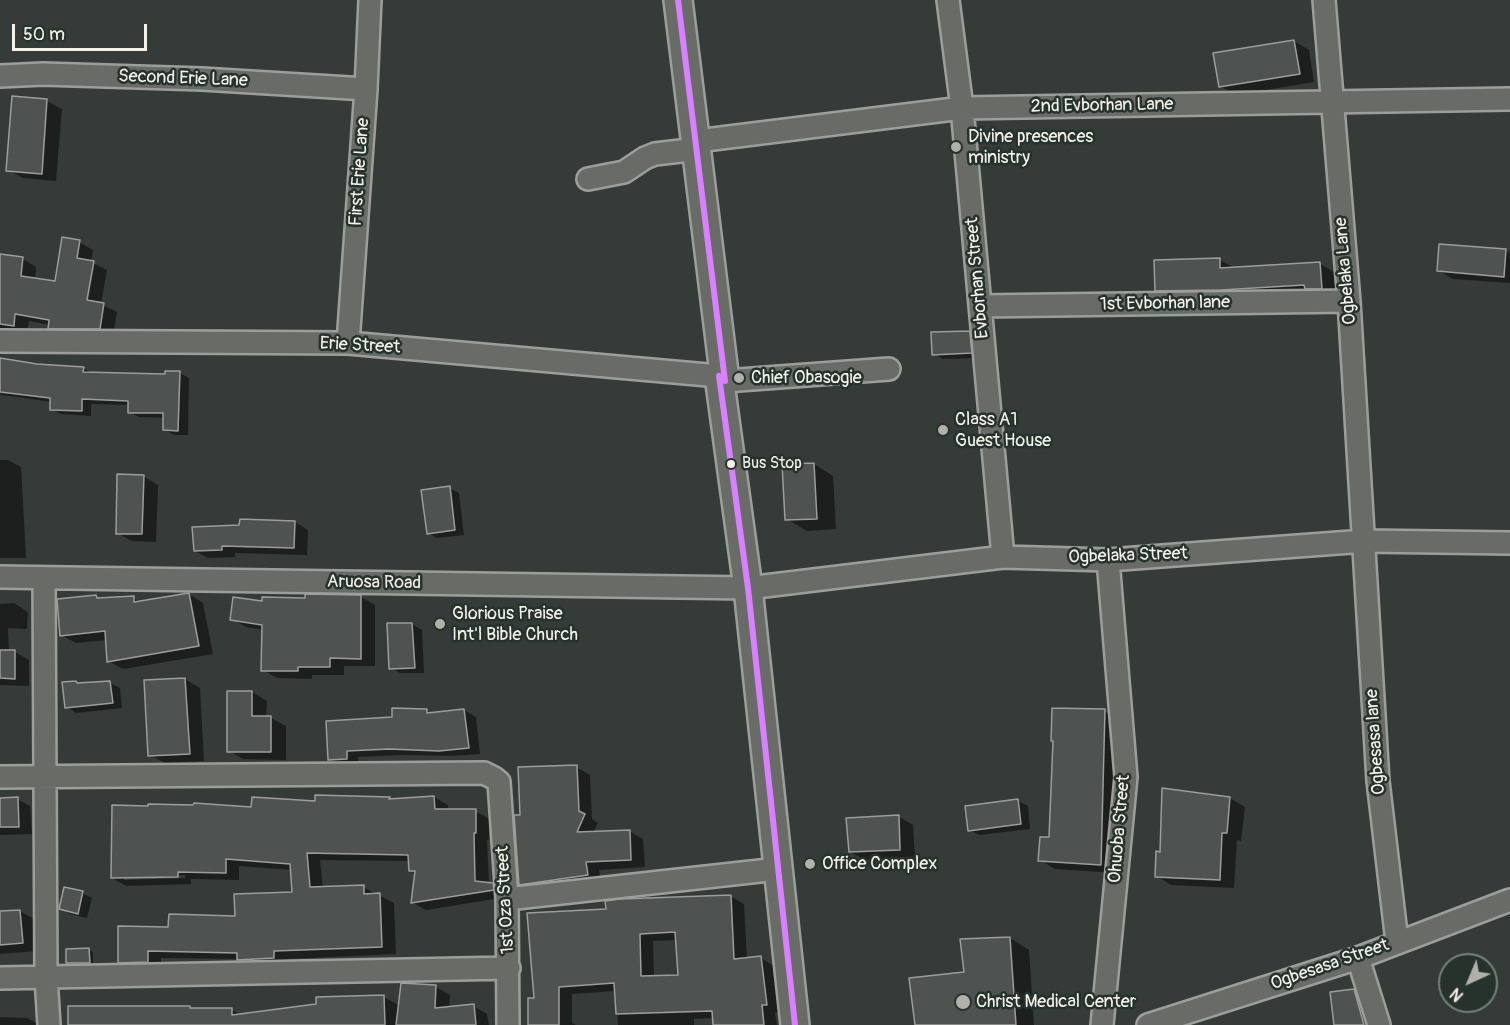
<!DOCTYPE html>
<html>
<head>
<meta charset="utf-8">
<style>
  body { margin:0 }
  #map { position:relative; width:1510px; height:1025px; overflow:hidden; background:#353b38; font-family:Pangolin,sans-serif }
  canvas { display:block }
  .north { position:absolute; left:1438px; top:953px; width:60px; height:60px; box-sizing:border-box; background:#26332d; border:2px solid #787f78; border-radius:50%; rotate:224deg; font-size:16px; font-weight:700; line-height:24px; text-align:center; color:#f4f1e8 }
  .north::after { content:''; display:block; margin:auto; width:21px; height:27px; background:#b1b1aa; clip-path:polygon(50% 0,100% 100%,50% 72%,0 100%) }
  .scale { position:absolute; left:12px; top:24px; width:135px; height:27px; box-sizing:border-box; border:3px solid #f4f1e8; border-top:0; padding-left:8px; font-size:18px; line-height:21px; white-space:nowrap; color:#f4f1e8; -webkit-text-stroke:4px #26332d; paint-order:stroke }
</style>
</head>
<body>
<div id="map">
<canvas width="1510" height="1025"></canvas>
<div class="north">N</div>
<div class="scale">50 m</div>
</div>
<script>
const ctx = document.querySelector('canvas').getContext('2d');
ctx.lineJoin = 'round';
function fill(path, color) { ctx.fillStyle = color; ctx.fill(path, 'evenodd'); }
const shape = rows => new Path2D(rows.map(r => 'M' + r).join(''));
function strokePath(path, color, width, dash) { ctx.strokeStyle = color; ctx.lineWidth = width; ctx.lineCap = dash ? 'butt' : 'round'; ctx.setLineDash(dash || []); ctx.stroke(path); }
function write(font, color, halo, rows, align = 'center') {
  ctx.font = font + ' Pangolin,sans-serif'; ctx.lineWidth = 5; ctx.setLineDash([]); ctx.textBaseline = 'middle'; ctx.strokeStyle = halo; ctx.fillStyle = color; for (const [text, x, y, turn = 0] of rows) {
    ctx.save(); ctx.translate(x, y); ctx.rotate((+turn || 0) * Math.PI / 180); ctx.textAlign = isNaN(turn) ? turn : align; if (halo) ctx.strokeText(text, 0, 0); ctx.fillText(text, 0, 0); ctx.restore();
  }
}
fill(shape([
  [1294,41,1309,50,1314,82,1235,95,1220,86],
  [47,101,62,109,56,181,23,178,8,170],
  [79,242,93,250,91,262,107,270,101,304,117,312,113,336,63,336,49,328,50,325,29,321,27,333,0,329,0,256,23,259,36,267,35,279,56,282],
  [1506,251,1510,253,1510,283,1453,279,1438,270],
  [1220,260,1234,268,1320,264,1334,272,1336,296,1171,298,1157,290],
  [969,332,979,338,981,358,943,359,933,354],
  [0,360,37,366,83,368,93,374,166,375,180,373,189,378,188,435,174,435,165,430,165,418,139,417,129,412,129,405,91,404,91,416,61,414,51,409,52,402,2,395,0,394],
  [0,460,8,460,21,467,26,558,0,558],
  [814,464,833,476,836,529,807,531,787,519],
  [143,476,158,485,156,542,132,541,117,533],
  [449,488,459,493,464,535,437,538,428,533],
  [295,522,308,530,307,555,235,553,235,557,208,558,195,551],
  [189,594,203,603,213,654,123,669,108,661,107,640,76,643,61,635,96,596,102,600,133,598,141,602],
  [361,597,375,605,375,666,344,666,344,675,312,675,312,679,277,678,263,670,263,630,246,627,232,619,264,603],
  [14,603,28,612,27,629,8,628,9,652,15,652,29,660,29,686,0,685,0,604],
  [412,624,422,630,424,673,400,673,391,668],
  [185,679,200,688,204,761,165,763,150,755],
  [110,683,120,688,122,708,76,713,67,707],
  [252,692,267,701,266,718,271,718,286,726,286,760,243,759,229,751],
  [426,710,433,714,464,710,476,717,480,754,452,756,402,755,358,757,359,765,341,766,330,759],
  [1104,711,1119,719,1116,873,1055,869,1040,860],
  [576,767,590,775,592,819,598,823,593,833,629,831,643,839,645,867,599,870,601,882,534,892,520,884,522,816],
  [1164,790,1230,798,1245,807,1241,841,1237,840,1234,888,1171,885,1157,876,1161,853],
  [434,797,448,805,448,811,475,811,489,819,489,840,487,840,489,884,507,893,507,897,426,910,412,902,416,874,410,871,410,861,320,860,323,888,363,887,394,903,396,954,287,959,287,965,253,967,240,959,161,958,161,969,133,970,119,962,170,929,237,917,294,893,292,870,239,866,239,880,191,879,191,884,126,886,112,878,253,808,389,798,393,800],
  [185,875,185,878,124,880,124,877],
  [0,799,17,799,30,806,32,834,0,835],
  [1018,801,1028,806,1030,829,979,835,970,830],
  [898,816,913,825,915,857,865,860,850,852],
  [82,893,92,898,87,918,70,914,60,908],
  [730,896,744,904,747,959,761,958,774,966,780,1012,775,1013,777,1025,715,1025,714,1018,694,1019,694,1025,618,1025,616,991,572,994,572,1023,576,1025,529,1025,536,1000,607,910],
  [677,940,680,976,654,977,653,941],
  [20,911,35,920,37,951,0,954,0,912],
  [1010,938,1029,950,1034,1025,917,1025],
  [89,950,93,952,93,965,72,965,67,963],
  [436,987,450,995,449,1008,473,1006,487,1014,489,1025,70,1025,189,1007,193,1009,232,1010,242,1015,384,997,400,1006],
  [1354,991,1369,999,1377,1025,1336,1025],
  [0,1017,27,1018,40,1025,0,1025]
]), '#0007');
const building = shape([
  [1294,40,1300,74,1219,87,1213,53,1294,40],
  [12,96,47,99,42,174,6,171,12,96],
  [62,237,80,240,77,258,94,261,87,300,104,303,100,329,48,329,49,320,15,314,14,326,0,324,0,254,23,257,21,276,55,281,62,237],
  [1439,244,1506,249,1504,277,1437,271,1439,244],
  [1220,258,1220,268,1320,262,1322,289,1305,289,1304,285,1221,290,1155,291,1154,260,1220,258],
  [970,331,972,353,932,355,931,332,970,331],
  [0,358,37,364,84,367,83,372,165,374,165,371,180,371,178,431,163,430,163,413,128,413,128,401,82,399,82,411,50,410,50,398,0,392,0,358],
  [814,463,817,519,785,520,782,464,814,463],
  [117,474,144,475,142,534,116,534,117,474],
  [450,486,455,530,427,534,421,490,450,486],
  [240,519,295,521,294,548,222,546,222,550,194,551,192,527,239,525,240,519],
  [189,593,199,646,107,662,105,631,60,636,57,599,96,595,97,598,134,596,134,602,189,593],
  [305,594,361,595,361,659,330,658,330,667,298,667,298,671,261,671,262,625,230,620,233,597,262,601,262,597,305,598,305,594],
  [387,623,412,623,415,668,389,669,387,623],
  [0,650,15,650,15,679,0,678,0,650],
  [185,678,190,754,148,756,144,680,185,678],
  [76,681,77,683,110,681,113,703,65,708,62,682,76,681],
  [227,691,252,691,252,716,271,716,271,752,227,752,227,691],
  [392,708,427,709,427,713,464,709,469,748,439,751,389,749,347,751,347,759,328,760,326,721,392,717,392,708],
  [1052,708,1105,709,1101,865,1038,861,1040,837,1049,837,1053,741,1051,741,1052,708],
  [577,765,579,811,585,814,577,832,630,830,631,860,586,862,588,875,519,885,514,815,520,815,518,767,577,765],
  [1162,788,1230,797,1227,833,1222,833,1220,880,1155,877,1156,851,1160,852,1162,788],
  [315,795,390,797,389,799,434,796,435,809,476,809,476,833,474,833,475,881,493,883,494,890,411,903,415,871,409,871,408,855,307,853,310,887,364,885,364,894,380,893,382,947,274,951,274,958,237,960,237,953,148,951,148,962,118,963,118,926,168,927,169,914,235,916,234,894,292,892,290,864,226,859,226,873,178,872,178,877,111,878,112,805,148,806,148,804,193,805,194,803,251,807,252,797,315,801,315,795],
  [18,797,19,827,0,827,0,798,18,797],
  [1018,799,1021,824,968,831,965,806,1018,799],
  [899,815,900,850,849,852,846,818,899,815],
  [64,887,83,891,78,914,59,909,64,887],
  [731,895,734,959,761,956,767,1005,762,1005,764,1025,713,1025,712,1011,616,1014,614,983,559,987,559,1025,528,1025,528,998,534,998,527,913,606,909,605,901,620,899,731,895],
  [675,932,678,975,641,976,640,934,675,932],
  [20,910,23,943,0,945,0,911,20,910],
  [1010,937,1016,1025,915,1025,909,978,964,972,960,939,1010,937],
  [89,948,90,963,66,963,66,949,89,948],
  [401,983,436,985,435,1008,474,1004,476,1025,396,1025,401,983],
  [1354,989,1364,1025,1334,1025,1330,992,1354,989],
  [384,995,385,1025,68,1025,68,1006,190,1006,190,1008,232,1008,232,1015,316,1004,316,997,384,995]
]);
fill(building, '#4e5250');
strokePath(building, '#9c9e9b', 1.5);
const minor = shape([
  [948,0,962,108,1003,557],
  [1324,0,1349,301,1378,781,1397,942],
  [0,76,43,74,202,79,366,89],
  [697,141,962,108,1510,99],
  [588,179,624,172,645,158,655,154,698,149],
  [980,306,1349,301],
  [0,341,348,343,719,376],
  [348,343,366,89,370,0],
  [725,381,889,369],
  [0,577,748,588,1003,557,1108,560,1365,541,1510,543],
  [44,578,46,977,49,1025],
  [0,777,484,773,494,778,499,782,507,899,508,1025],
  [507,899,778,869],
  [1358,958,1379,1025],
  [0,978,509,968],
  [1102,1025,1126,777,1108,560],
  [1148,1025,1358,958,1510,900]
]);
const major = shape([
  [678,0,725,381,719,376,748,588,795,1025]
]);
strokePath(minor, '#9c9e9b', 26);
strokePath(major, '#9c9e9b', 32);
strokePath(minor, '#686b66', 21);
strokePath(major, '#686b66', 27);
strokePath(shape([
  [678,0,725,381,719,376,748,588,795,1025]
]), '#d880ff', 6);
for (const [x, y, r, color] of [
  [956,147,6,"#b1b1aa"],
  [739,378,6,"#b1b1aa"],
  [943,430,6,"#b1b1aa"],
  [731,464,5,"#f4f1e8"],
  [440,624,6,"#b1b1aa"],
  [810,864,6,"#b1b1aa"],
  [963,1002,8,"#b1b1aa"]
]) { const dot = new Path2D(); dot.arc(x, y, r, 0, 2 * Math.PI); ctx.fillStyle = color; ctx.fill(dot); strokePath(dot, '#26332d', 2); }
write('16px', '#f4f1e8', '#26332d', [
  ["Bus Stop",742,464]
], 'left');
write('18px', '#f4f1e8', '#26332d', [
  ["Second Erie Lane",183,79,2],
  ["2nd Evborhan Lane",1102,106,-1],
  ["First Erie Lane",360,172,-86],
  ["Ogbelaka Lane",1346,271,-95],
  ["Evborhan Street",978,278,-95],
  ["1st Evborhan lane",1165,304,-1],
  ["Erie Street",360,346,3],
  ["Ogbelaka Street",1128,556,-2],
  ["Aruosa Road",374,583,1],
  ["Ogbesasa lane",1376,742,-94],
  ["Ohuoba Street",1120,829,-85],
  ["1st Oza Street",506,900,-93],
  ["Ogbesasa Street",1330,965,-19]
]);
write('18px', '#f4f1e8', '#26332d', [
  ["Divine presences",968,137],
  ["ministry",968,158],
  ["Chief Obasogie",751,378],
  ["Class A1",955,420],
  ["Guest House",955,441],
  ["Glorious Praise",452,614],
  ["Int'l Bible Church",452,635],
  ["Office Complex",822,864],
  ["Christ Medical Center",976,1002]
], 'left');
</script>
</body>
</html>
